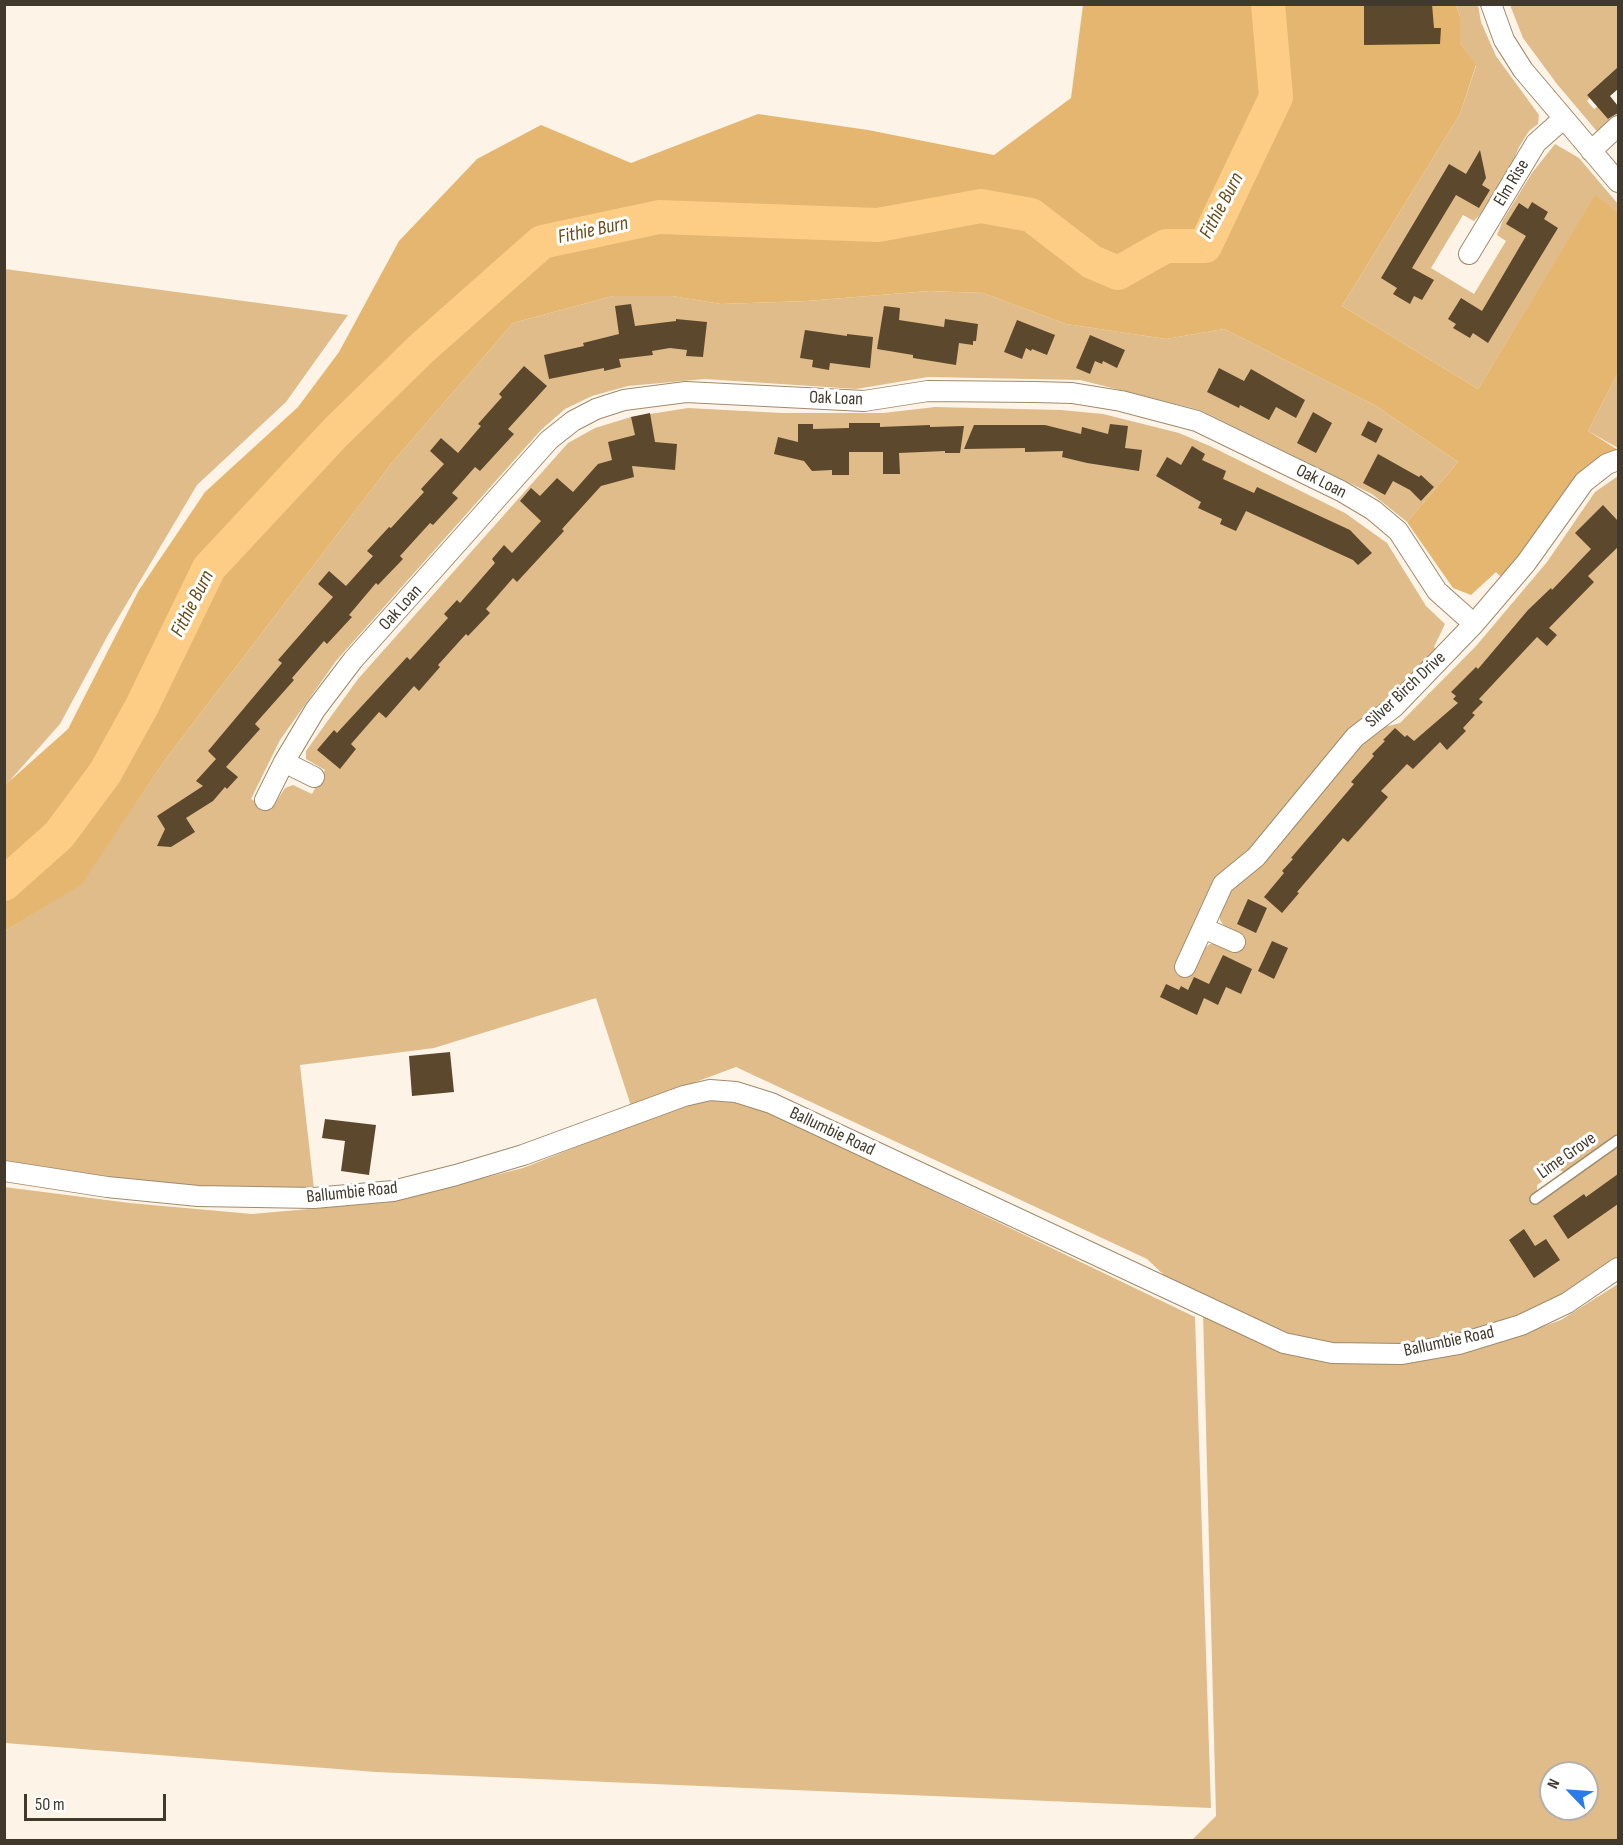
<!DOCTYPE html>
<html>
<head>
<meta charset="utf-8">
<style>
  body { margin:0 }
  #map { position:relative; width:1623px; height:1845px; overflow:hidden; background:#fdf4e7; font-family:"Sofia Sans Condensed",sans-serif }
  canvas { display:block }
  .frame { position:absolute; inset:0; border:6px solid #41392c; pointer-events:none }
  .north { position:absolute; left:1539px; top:1761px; width:60px; height:60px; box-sizing:border-box; background:#fff; border:2px solid #b3b0ab; border-radius:50%; rotate:295deg; font-size:16px; font-weight:700; line-height:24px; text-align:center; color:#41392c }
  .north::after { content:''; display:block; margin:auto; width:21px; height:27px; background:#2a7de8; clip-path:polygon(50% 0,100% 100%,50% 72%,0 100%) }
  .scale { position:absolute; left:24px; top:1794px; width:142px; height:27px; box-sizing:border-box; border:3px solid #41392c; border-top:0; padding-left:8px; font-size:18px; line-height:21px; white-space:nowrap; color:#41392c; -webkit-text-stroke:4px #fff; paint-order:stroke }
</style>
</head>
<body>
<div id="map">
<canvas width="1623" height="1845"></canvas>
<div class="frame"></div>
<div class="north">N</div>
<div class="scale">50 m</div>
</div>
<script>
const ctx = document.querySelector('canvas').getContext('2d');
ctx.lineJoin = 'round';
function fill(path, color) { ctx.fillStyle = color; ctx.fill(path, 'evenodd'); }
const shape = rows => new Path2D(rows.map(r => 'M' + r).join(''));
function strokePath(path, color, width, dash) { ctx.strokeStyle = color; ctx.lineWidth = width; ctx.lineCap = dash ? 'butt' : 'round'; ctx.setLineDash(dash || []); ctx.stroke(path); }
function write(font, color, halo, rows, align = 'center') {
  ctx.font = font + ' "Sofia Sans Condensed",sans-serif'; ctx.lineWidth = 6; ctx.setLineDash([]); ctx.textBaseline = 'middle'; ctx.strokeStyle = halo; ctx.fillStyle = color; for (const [text, x, y, turn = 0] of rows) {
    ctx.save(); ctx.translate(x, y); ctx.rotate((+turn || 0) * Math.PI / 180); ctx.textAlign = isNaN(turn) ? turn : align; if (halo) ctx.strokeText(text, 0, 0); ctx.fillText(text, 0, 0); ctx.restore();
  }
}
fill(shape([
  [1456,5,1478,5,1481,22,1496,56,1539,115,1538,124,1529,131,1519,147,1513,161,1484,210,1474,221,1463,215,1431,268,1474,294,1506,241,1497,235,1503,220,1532,173,1555,144,1579,158,1618,204,1618,212,1595,196,1478,389,1342,306,1460,114,1476,66,1460,43,1460,17],
  [1510,5,1618,5,1618,67,1587,95,1590,98,1587,101,1594,109,1598,106,1610,120,1618,113,1618,119,1600,135,1557,84,1523,38],
  [5,269,348,315,286,402,197,485,108,635,60,724,5,786],
  [929,291,983,293,1066,324,1166,339,1224,329,1376,406,1458,462,1407,522,1372,494,1200,410,1080,380,928,377,856,389,705,379,628,386,592,396,565,409,541,430,336,661,280,740,251,799,271,810,285,788,293,785,312,794,325,770,306,759,306,751,358,679,568,443,595,428,631,417,688,408,782,413,883,413,935,407,1061,410,1103,414,1179,433,1212,447,1345,513,1387,543,1426,606,1445,624,1434,647,1438,651,1368,722,1351,728,1249,852,1217,880,1178,963,1192,970,1201,951,1210,944,1220,944,1233,949,1239,934,1226,929,1220,920,1220,907,1236,883,1262,862,1373,730,1400,723,1476,646,1547,562,1595,492,1618,476,1618,1133,1564,1172,1559,1170,1537,1185,1537,1191,1531,1195,1537,1202,1618,1145,1618,1257,1562,1297,1488,1330,1496,1343,1561,1320,1618,1284,1618,1840,1192,1840,1216,1816,1203,1312,1147,1259,736,1067,631,1106,596,998,434,1048,300,1065,314,1189,198,1188,108,1180,5,1165,5,931,82,883,165,760,391,464,513,323,613,296,672,296,721,304,807,301],
  [1551,1773,1587,1773,1587,1809,1551,1809],
  [1618,373,1618,448,1588,431],
  [728,1098,767,1111,1195,1317,1211,1808,376,1772,5,1743,4,1187,130,1203,252,1214,388,1202,523,1168,688,1103]
]), '#dfbc8a');
fill(shape([
  [1083,5,1456,5,1460,17,1460,43,1476,65,1460,114,1342,306,1478,389,1595,195,1618,212,1618,373,1588,431,1618,450,1594,461,1575,477,1527,549,1501,577,1496,572,1471,595,1453,588,1407,522,1458,462,1376,406,1224,329,1166,339,1066,324,983,293,929,291,807,301,721,304,672,296,613,296,513,323,391,464,165,760,82,884,5,931,4,786,68,729,139,590,205,492,298,407,339,352,399,241,477,159,541,125,631,163,758,114,868,130,994,155,1071,98]
]), '#e5b66f');
strokePath(shape([
  [4,884,59,835,105,773,142,706,209,568,335,433,421,349,542,242,659,217,878,225,981,206,1031,215,1092,262,1118,273,1166,246,1205,246,1276,97,1268,4]
]), '#fdcd86', 34);
fill(shape([
  [1364,4,1432,4,1434,28,1441,28,1440,44,1364,45],
  [1618,67,1618,89,1610,96,1618,106,1618,113,1608,119,1587,95],
  [1480,150,1486,178,1482,185,1490,190,1479,208,1456,195,1412,268,1434,280,1422,300,1414,296,1410,304,1393,294,1397,288,1381,278,1449,164,1466,174],
  [1532,202,1548,212,1544,219,1558,228,1488,343,1473,333,1470,338,1453,328,1456,324,1448,319,1461,298,1482,311,1526,236,1506,224,1519,203,1528,209],
  [631,304,635,326,676,321,676,319,707,322,703,357,686,356,687,350,670,348,652,351,653,355,619,359,621,367,604,371,604,368,549,379,544,355,584,346,583,343,619,334,615,306],
  [884,306,900,308,899,320,944,327,945,319,978,324,976,341,973,341,973,345,959,343,956,365,913,358,913,355,877,349],
  [1017,320,1055,335,1047,355,1032,349,1031,351,1026,348,1022,359,1004,352],
  [805,330,847,336,847,334,873,337,870,368,830,363,829,370,812,367,813,360,800,358],
  [1090,335,1125,350,1117,368,1103,361,1102,364,1095,361,1090,374,1076,368],
  [524,366,547,386,508,429,514,434,480,471,475,467,452,493,458,498,433,525,430,523,400,556,403,559,378,585,376,583,349,615,352,617,327,644,324,641,292,678,294,680,255,724,260,729,226,767,238,777,227,789,225,787,213,801,186,818,195,832,171,847,157,846,165,829,157,816,203,786,196,781,216,759,208,751,282,663,278,660,333,597,318,584,329,571,346,586,373,556,367,551,389,527,391,528,424,492,421,489,444,464,430,451,441,438,458,453,481,426,478,424,502,397,499,394],
  [1219,368,1244,381,1251,369,1305,400,1296,418,1276,407,1269,420,1240,405,1239,408,1207,392],
  [1313,412,1332,423,1316,453,1297,443],
  [650,413,655,442,677,444,675,470,632,466,634,477,601,486,562,529,564,531,517,582,513,578,486,609,490,613,468,636,466,634,438,665,440,667,419,691,414,686,386,718,379,712,351,744,356,749,340,769,317,750,334,730,337,733,407,657,410,660,448,618,444,614,457,600,460,603,495,563,492,559,504,545,512,553,541,521,520,501,531,488,540,496,557,478,573,492,598,464,612,460,608,442,635,435,631,417],
  [1368,421,1383,429,1376,443,1361,435],
  [849,423,880,423,880,427,930,425,930,427,964,426,960,453,945,453,945,451,899,453,900,474,883,474,883,452,849,452,849,475,832,475,832,470,812,471,804,461,774,454,778,437,798,442,798,424,813,424,813,429,849,428],
  [1110,424,1128,426,1125,448,1142,450,1139,471,1087,463,1062,457,1063,451,1025,452,1025,448,964,449,974,425,1045,425,1081,434,1082,427,1108,434],
  [1192,446,1205,454,1202,460,1226,471,1223,479,1254,493,1257,487,1350,530,1372,553,1358,565,1353,560,1246,511,1236,531,1220,524,1222,519,1198,508,1201,502,1156,476,1167,457,1181,465],
  [1378,454,1419,477,1421,475,1434,487,1421,501,1410,490,1393,481,1385,495,1363,483],
  [1603,505,1618,521,1618,547,1588,576,1594,582,1549,628,1557,635,1547,646,1537,637,1479,699,1483,702,1472,713,1475,715,1463,728,1466,731,1447,750,1440,742,1413,769,1407,764,1381,791,1388,797,1348,842,1343,838,1297,892,1299,893,1282,913,1264,897,1284,873,1282,871,1293,859,1291,858,1354,784,1351,782,1374,756,1372,754,1385,741,1383,740,1395,728,1405,737,1407,735,1414,741,1458,703,1453,699,1456,696,1451,692,1476,667,1478,669,1528,610,1551,588,1552,590,1591,549,1575,533],
  [1248,899,1267,908,1256,933,1237,924],
  [1272,941,1288,948,1274,979,1258,971],
  [1223,955,1252,969,1241,994,1226,987,1218,1005,1204,998,1197,1015,1160,997,1166,984,1179,990,1181,986,1188,990,1194,977,1209,984],
  [450,1052,454,1092,412,1096,409,1056],
  [325,1119,376,1125,369,1175,341,1171,345,1141,322,1138],
  [1618,1174,1618,1204,1568,1239,1553,1216,1584,1194,1586,1197],
  [1524,1229,1535,1246,1546,1239,1560,1260,1534,1278,1509,1240]
]), '#5c492d');
const service = shape([
  [1535,1199,1618,1140]
]);
const minor = shape([
  [1491,4,1504,40,1523,70,1618,182],
  [1591,151,1618,126],
  [1469,254,1536,143,1563,119],
  [284,762,314,777],
  [265,800,284,762,315,710,353,660,549,440,573,421,596,409,624,400,686,392,864,401,928,391,1035,392,1072,393,1121,401,1197,421,1341,491,1373,510,1398,531,1437,591,1474,624],
  [1203,928,1235,942],
  [1185,967,1223,884,1256,857,1355,737,1394,707,1474,624,1526,563,1584,482,1607,464,1618,460],
  [4,1171,107,1187,198,1196,314,1198,393,1191,456,1175,523,1155,684,1096,710,1090,736,1092,771,1103,1284,1343,1332,1353,1402,1354,1459,1344,1521,1325,1567,1303,1618,1268]
]);
strokePath(service, '#9f8b6c', 12);
strokePath(minor, '#9f8b6c', 22);
strokePath(service, '#fff', 9);
strokePath(minor, '#fff', 20);
write('18px', '#41392c', '#fff', [
  ["Elm Rise",1512,183,-59],
  ["Oak Loan",836,399,2],
  ["Oak Loan",1321,482,27],
  ["Oak Loan",401,608,-48],
  ["Silver Birch Drive",1406,690,-43],
  ["Ballumbie Road",832,1132,25],
  ["Lime Grove",1567,1156,-35],
  ["Ballumbie Road",352,1193,-6],
  ["Ballumbie Road",1449,1342,-12]
]);
write('italic 20px', '#6a4b15', '#fff', [
  ["Fithie Burn",1222,206,-62],
  ["Fithie Burn",593,231,-12],
  ["Fithie Burn",193,604,-63]
]);
</script>
</body>
</html>
